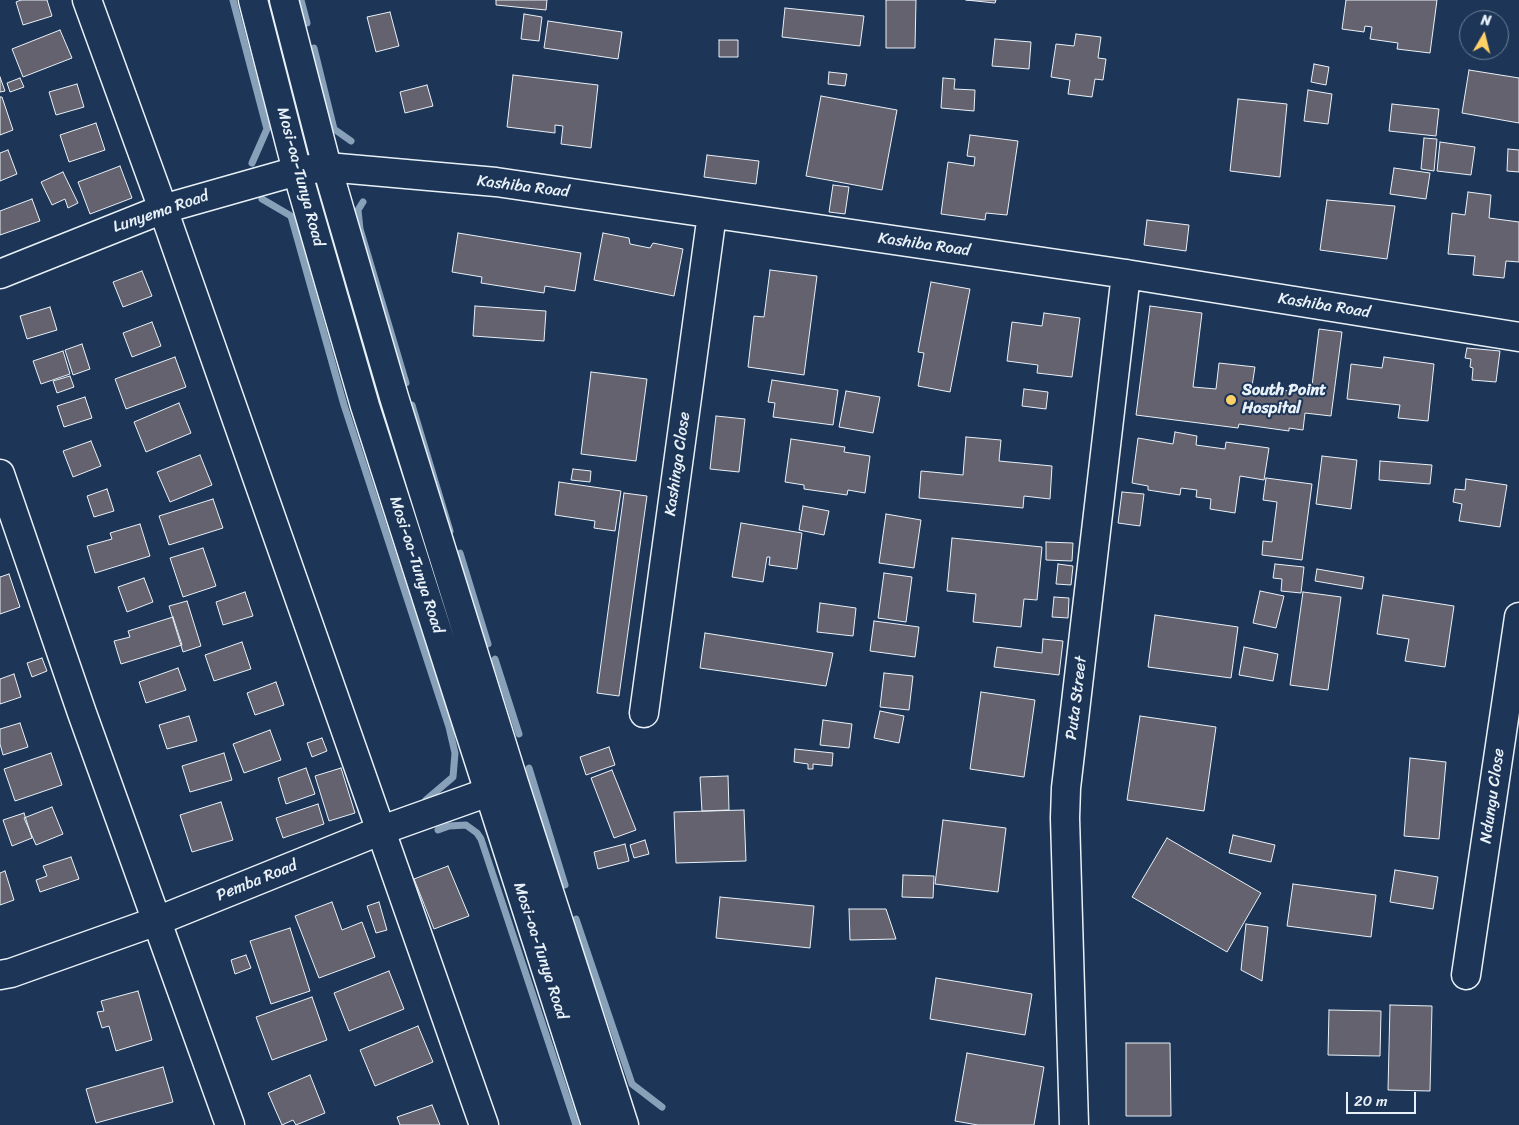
<!DOCTYPE html>
<html>
<head>
<meta charset="utf-8">
<style>
  body { margin:0 }
  #map { position:relative; width:1519px; height:1125px; overflow:hidden; background:#1d3557; font-family:Sriracha,sans-serif }
  canvas { display:block }
  .north { position:absolute; left:1459px; top:10px; width:50px; height:50px; box-sizing:border-box; background:#1d3557; border:1px solid #6e8097; border-radius:50%; rotate:8deg; font-size:14px; font-weight:700; line-height:20px; text-align:center; color:#e8f1f8 }
  .north::after { content:''; display:block; margin:auto; width:18px; height:22px; background:#ffd166; clip-path:polygon(50% 0,100% 100%,50% 72%,0 100%) }
  .scale { position:absolute; left:1346px; top:1092px; width:70px; height:22px; box-sizing:border-box; border:2px solid #e8f1f8; border-top:0; padding-left:6px; font-size:15px; line-height:18px; white-space:nowrap; color:#e8f1f8; -webkit-text-stroke:4px #1d3557; paint-order:stroke }
</style>
</head>
<body>
<div id="map">
<canvas width="1519" height="1125"></canvas>
<div class="north">N</div>
<div class="scale">20 m</div>
</div>
<script>
const ctx = document.querySelector('canvas').getContext('2d');
ctx.lineJoin = 'round';
const shape = rows => new Path2D(rows.map(r => 'M' + r).join(''));
function strokePath(path, color, width, dash) { ctx.strokeStyle = color; ctx.lineWidth = width; ctx.lineCap = dash ? 'butt' : 'round'; ctx.setLineDash(dash || []); ctx.stroke(path); }
function fill(path, color) { ctx.fillStyle = color; ctx.fill(path, 'evenodd'); }
function write(font, color, halo, rows, align = 'center') {
  ctx.font = font + ' Sriracha,sans-serif'; ctx.lineWidth = 4; ctx.setLineDash([]); ctx.textBaseline = 'middle'; ctx.strokeStyle = halo; ctx.fillStyle = color; for (const [text, x, y, turn = 0] of rows) {
    ctx.save(); ctx.translate(x, y); ctx.rotate((+turn || 0) * Math.PI / 180); ctx.textAlign = isNaN(turn) ? turn : align; if (halo) ctx.strokeText(text, 0, 0); ctx.fillText(text, 0, 0); ctx.restore();
  }
}
strokePath(shape([
  [233,0,267,129,252,163],
  [301,0,307,23],
  [314,48,334,129,351,141],
  [262,199,291,216,344,405,449,727,455,753,453,777,426,800],
  [363,202,358,210,360,229,406,383],
  [412,405,450,531],
  [460,553,488,644],
  [495,659,519,734],
  [529,768,565,885],
  [438,830,449,826,466,825,477,833,481,839,576,1125],
  [576,919,632,1084,662,1107]
]), '#88a1b9', 7);
const building = shape([
  [21,0,47,0,52,16,23,25,16,2,21,0],
  [496,0,547,0,546,10,496,5,496,0],
  [886,0,916,0,915,48,886,48,886,0],
  [966,0,996,0,995,3,966,0],
  [1346,0,1437,0,1430,53,1397,49,1398,43,1370,39,1372,27,1365,26,1364,32,1342,29,1346,0],
  [785,8,864,16,860,46,782,37,785,8],
  [390,12,399,46,376,52,367,17,390,12],
  [524,14,542,17,539,41,521,39,524,14],
  [548,21,622,32,618,59,544,48,548,21],
  [60,30,72,58,23,77,12,49,60,30],
  [1076,34,1101,37,1098,58,1106,59,1103,80,1095,79,1092,97,1068,94,1070,80,1051,77,1056,44,1074,46,1076,34],
  [995,39,1031,42,1029,69,992,66,995,39],
  [719,40,738,40,738,57,719,57,719,40],
  [1314,64,1329,67,1326,85,1311,82,1314,64],
  [1469,70,1519,78,1519,123,1462,113,1469,70],
  [829,72,847,74,845,86,828,84,829,72],
  [513,75,598,85,591,148,561,144,563,126,555,125,555,133,507,127,513,75],
  [0,77,5,91,0,92,0,77],
  [20,78,24,87,10,92,7,83,20,78],
  [943,78,955,79,954,89,975,90,974,111,941,108,943,78],
  [77,84,84,107,56,115,49,92,77,84],
  [427,85,433,106,405,113,400,92,427,85],
  [1308,90,1332,94,1328,124,1304,121,1308,90],
  [821,96,897,110,882,190,806,176,821,96],
  [0,97,2,97,13,130,0,135,0,97],
  [1238,99,1287,104,1280,177,1230,171,1238,99],
  [1392,104,1439,109,1436,136,1389,131,1392,104],
  [96,123,105,150,69,162,60,135,96,123],
  [970,135,1018,141,1007,215,986,213,985,220,941,214,948,162,974,166,975,157,967,156,970,135],
  [1424,138,1437,139,1434,171,1421,169,1424,138],
  [1440,142,1475,147,1471,175,1437,171,1440,142],
  [1508,149,1519,150,1519,172,1507,171,1508,149],
  [8,150,17,174,0,181,0,153,8,150],
  [707,155,759,161,756,184,704,177,707,155],
  [120,166,132,198,90,214,78,182,120,166],
  [1394,168,1430,173,1426,199,1390,194,1394,168],
  [63,172,78,203,68,208,65,199,52,205,41,182,63,172],
  [833,185,849,187,845,214,829,212,833,185],
  [1468,192,1491,195,1489,218,1519,222,1519,262,1506,261,1504,278,1473,275,1475,256,1448,254,1452,213,1465,215,1468,192],
  [32,199,40,221,0,235,0,211,32,199],
  [1327,200,1395,206,1387,259,1320,250,1327,200],
  [1147,220,1189,225,1186,251,1144,245,1147,220],
  [458,233,581,253,575,291,545,286,544,293,481,283,482,277,452,272,458,233],
  [603,233,629,238,630,244,650,248,653,243,683,249,674,296,594,280,603,233],
  [770,270,817,276,804,375,748,367,754,316,764,317,770,270],
  [142,271,152,296,123,307,113,282,142,271],
  [931,282,970,289,950,392,918,386,924,353,918,352,931,282],
  [475,306,546,311,544,341,473,336,475,306],
  [1150,306,1202,313,1193,387,1216,389,1219,363,1255,367,1252,386,1311,394,1319,329,1342,332,1331,416,1305,413,1303,430,1289,428,1289,431,1239,424,1238,428,1136,415,1150,306],
  [50,307,57,330,27,339,20,316,50,307],
  [1044,313,1080,318,1072,377,1037,373,1038,365,1007,361,1012,322,1042,326,1044,313],
  [152,322,161,346,132,357,123,333,152,322],
  [82,344,90,369,73,375,65,350,82,344],
  [1467,348,1500,351,1496,382,1472,380,1473,368,1470,367,1471,359,1465,358,1467,348],
  [63,351,70,374,41,384,33,361,63,351],
  [175,357,186,387,126,409,115,379,175,357],
  [1384,357,1434,364,1428,421,1398,418,1400,405,1347,399,1351,364,1382,368,1384,357],
  [591,372,647,379,636,461,581,454,591,372],
  [70,376,74,387,57,393,53,381,70,376],
  [772,380,838,390,833,425,773,417,775,403,768,402,772,380],
  [1024,389,1048,392,1046,409,1022,406,1024,389],
  [846,391,880,397,873,433,839,427,846,391],
  [85,397,92,418,64,427,57,406,85,397],
  [179,403,191,433,146,452,134,422,179,403],
  [716,416,745,419,739,472,710,469,716,416],
  [1175,432,1197,436,1196,445,1225,449,1226,442,1269,448,1264,480,1240,476,1235,513,1210,509,1211,499,1196,497,1197,490,1181,488,1180,495,1148,490,1148,486,1132,483,1138,438,1173,444,1175,432],
  [966,437,1001,440,999,461,1052,466,1050,499,1024,496,1023,508,919,498,921,471,963,475,966,437],
  [791,439,845,447,844,452,870,456,865,493,848,490,847,495,804,489,804,485,785,482,791,439],
  [91,441,101,466,73,477,63,451,91,441],
  [200,455,212,485,170,502,157,472,200,455],
  [1322,456,1357,460,1351,509,1316,504,1322,456],
  [1380,461,1432,465,1430,484,1379,480,1380,461],
  [573,469,591,471,590,482,571,480,573,469],
  [1266,478,1312,484,1302,560,1262,555,1263,541,1272,542,1277,502,1263,500,1266,478],
  [1466,479,1507,485,1500,527,1459,521,1462,504,1453,502,1455,489,1465,490,1466,479],
  [559,482,621,491,615,531,594,528,595,521,555,515,559,482],
  [107,489,114,511,94,517,87,496,107,489],
  [1122,492,1144,494,1140,526,1118,523,1122,492],
  [624,493,647,496,619,696,597,693,624,493],
  [213,499,223,528,169,545,159,516,213,499],
  [803,506,829,511,824,535,799,530,803,506],
  [886,514,921,520,914,568,879,563,886,514],
  [741,523,802,533,797,569,769,565,770,557,767,557,763,582,732,577,741,523],
  [140,524,150,556,95,573,87,546,112,539,110,533,140,524],
  [952,538,1042,547,1037,600,1024,599,1021,627,973,622,976,594,947,591,952,538],
  [1046,542,1073,543,1072,561,1046,560,1046,542],
  [203,548,216,586,183,597,170,558,203,548],
  [1058,564,1073,566,1071,585,1056,584,1058,564],
  [1275,564,1304,567,1301,593,1281,591,1282,579,1273,578,1275,564],
  [1317,569,1364,577,1362,589,1315,581,1317,569],
  [884,573,912,577,906,622,878,618,884,573],
  [9,574,20,607,0,614,0,577,9,574],
  [144,578,153,602,127,612,118,587,144,578],
  [1260,591,1284,596,1276,628,1253,623,1260,591],
  [245,592,253,616,223,625,216,602,245,592],
  [1303,592,1341,597,1328,690,1290,685,1303,592],
  [1383,595,1454,606,1445,667,1405,661,1409,639,1377,634,1383,595],
  [1054,597,1069,598,1068,618,1052,617,1054,597],
  [187,601,201,646,183,652,169,606,187,601],
  [820,603,856,608,853,636,817,632,820,603],
  [1155,615,1238,627,1231,678,1148,667,1155,615],
  [173,617,182,645,121,664,114,641,130,637,128,631,173,617],
  [874,621,919,627,915,657,870,651,874,621],
  [705,633,833,653,826,686,700,668,705,633],
  [1043,639,1063,641,1059,675,994,667,997,647,1042,653,1043,639],
  [242,642,251,669,214,681,205,655,242,642],
  [1244,647,1278,654,1273,681,1239,675,1244,647],
  [42,658,47,671,32,677,27,663,42,658],
  [178,668,186,690,146,703,139,682,178,668],
  [884,673,913,676,909,710,880,707,884,673],
  [14,674,21,697,0,704,0,679,14,674],
  [276,682,284,705,255,715,247,693,276,682],
  [981,692,1035,700,1024,777,970,769,981,692],
  [880,711,904,716,899,743,874,738,880,711],
  [189,716,197,741,167,749,159,725,189,716],
  [1140,716,1216,727,1204,811,1127,800,1140,716],
  [823,720,852,724,849,748,820,745,823,720],
  [20,723,28,747,3,755,0,744,0,729,20,723],
  [270,730,281,760,244,773,233,744,270,730],
  [322,738,327,751,312,757,307,743,322,738],
  [609,747,615,765,586,775,580,757,609,747],
  [795,749,833,753,832,766,813,764,813,769,808,769,808,764,794,762,795,749],
  [51,753,62,785,15,801,4,769,51,753],
  [224,753,232,780,190,792,182,766,224,753],
  [1410,758,1446,762,1439,839,1404,836,1410,758],
  [306,768,315,794,286,804,278,778,306,768],
  [341,768,355,813,329,821,315,776,341,768],
  [612,770,636,830,614,838,591,778,612,770],
  [728,776,729,810,702,811,700,777,728,776],
  [221,802,233,840,192,852,180,815,221,802],
  [318,804,324,824,283,838,276,818,318,804],
  [52,807,63,834,36,845,24,818,52,807],
  [744,810,746,861,676,863,674,812,744,810],
  [24,813,32,838,12,846,3,820,24,813],
  [943,820,1006,828,998,892,935,884,943,820],
  [1233,835,1275,845,1271,862,1229,853,1233,835],
  [1167,838,1261,893,1227,952,1132,897,1167,838],
  [645,840,649,854,634,858,630,845,645,840],
  [625,844,629,861,598,869,594,852,625,844],
  [71,857,79,879,40,892,36,880,47,876,43,866,71,857],
  [448,866,469,916,434,929,414,879,448,866],
  [1395,870,1438,877,1433,909,1390,902,1395,870],
  [5,871,14,900,0,905,0,873,5,871],
  [903,875,934,876,933,898,902,897,903,875],
  [1293,884,1376,895,1371,937,1287,926,1293,884],
  [720,897,814,906,810,948,716,938,720,897],
  [332,902,342,930,362,922,375,957,319,978,295,916,332,902],
  [379,902,387,930,376,933,367,906,379,902],
  [849,909,886,909,896,939,850,940,849,909],
  [1246,924,1268,927,1262,981,1241,970,1246,924],
  [290,928,310,991,271,1004,250,941,290,928],
  [246,955,251,968,235,974,231,960,246,955],
  [389,971,404,1009,349,1031,334,993,389,971],
  [936,978,1032,994,1025,1035,930,1019,936,978],
  [138,991,152,1040,116,1051,109,1026,102,1028,97,1012,104,1011,101,1001,138,991],
  [312,997,327,1040,272,1060,256,1017,312,997],
  [1390,1005,1432,1006,1430,1091,1388,1090,1390,1005],
  [1329,1010,1381,1011,1380,1056,1328,1055,1329,1010],
  [418,1026,433,1062,375,1086,360,1050,418,1026],
  [1126,1043,1170,1043,1171,1116,1126,1116,1126,1043],
  [967,1053,1044,1067,1034,1125,978,1125,955,1121,967,1053],
  [163,1067,173,1102,96,1123,86,1089,163,1067],
  [310,1075,325,1113,296,1125,293,1120,282,1125,268,1093,310,1075],
  [432,1105,440,1125,400,1125,397,1117,432,1105]
]);
fill(building, '#64626e');
strokePath(building, '#e8f1f8', 1);
const minor = shape([
  [87,0,163,209,484,1125],
  [0,274,163,209,297,171,327,167,496,182,1126,274,1519,337],
  [0,474,82,713,230,1125],
  [644,713,712,214],
  [1466,975,1519,617],
  [1074,1125,1065,818,1066,788,1126,274]
]);
const tertiary = shape([
  [0,975,11,973,157,921,382,830,511,784]
]);
const secondary = shape([
  [253,0,297,171,365,406,596,1125],
  [284,0,327,167,394,397,514,783,624,1125]
]);
strokePath(minor, '#e8f1f8', 31);
strokePath(tertiary, '#e8f1f8', 31);
strokePath(secondary, '#e8f1f8', 31);
strokePath(minor, '#1d3557', 28);
strokePath(tertiary, '#1d3557', 28);
strokePath(secondary, '#1d3557', 28);
for (const [x, y, r, color] of [
  [1231,400,6,"#ffd166"]
]) { const dot = new Path2D(); dot.arc(x, y, r, 0, 2 * Math.PI); ctx.fillStyle = color; ctx.fill(dot); strokePath(dot, '#1d3557', 2); }
write('16px', '#e8f1f8', '#1d3557', [
  ["Mosi-oa-Tunya Road",300,177,75],
  ["Kashiba Road",523,187,7],
  ["Lunyema Road",161,212,-19],
  ["Kashiba Road",924,245,8],
  ["Kashiba Road",1324,306,9],
  ["Kashinga Close",678,464,-82],
  ["Mosi-oa-Tunya Road",416,565,72],
  ["Puta Street",1077,698,-83],
  ["Ndungu Close",1493,796,-82],
  ["Pemba Road",257,881,-22],
  ["Mosi-oa-Tunya Road",540,951,72]
]);
write('bold 16px', '#e8f1f8', '#1d3557', [
  ["South Point",1242,391],
  ["Hospital",1242,409]
], 'left');
</script>
</body>
</html>
